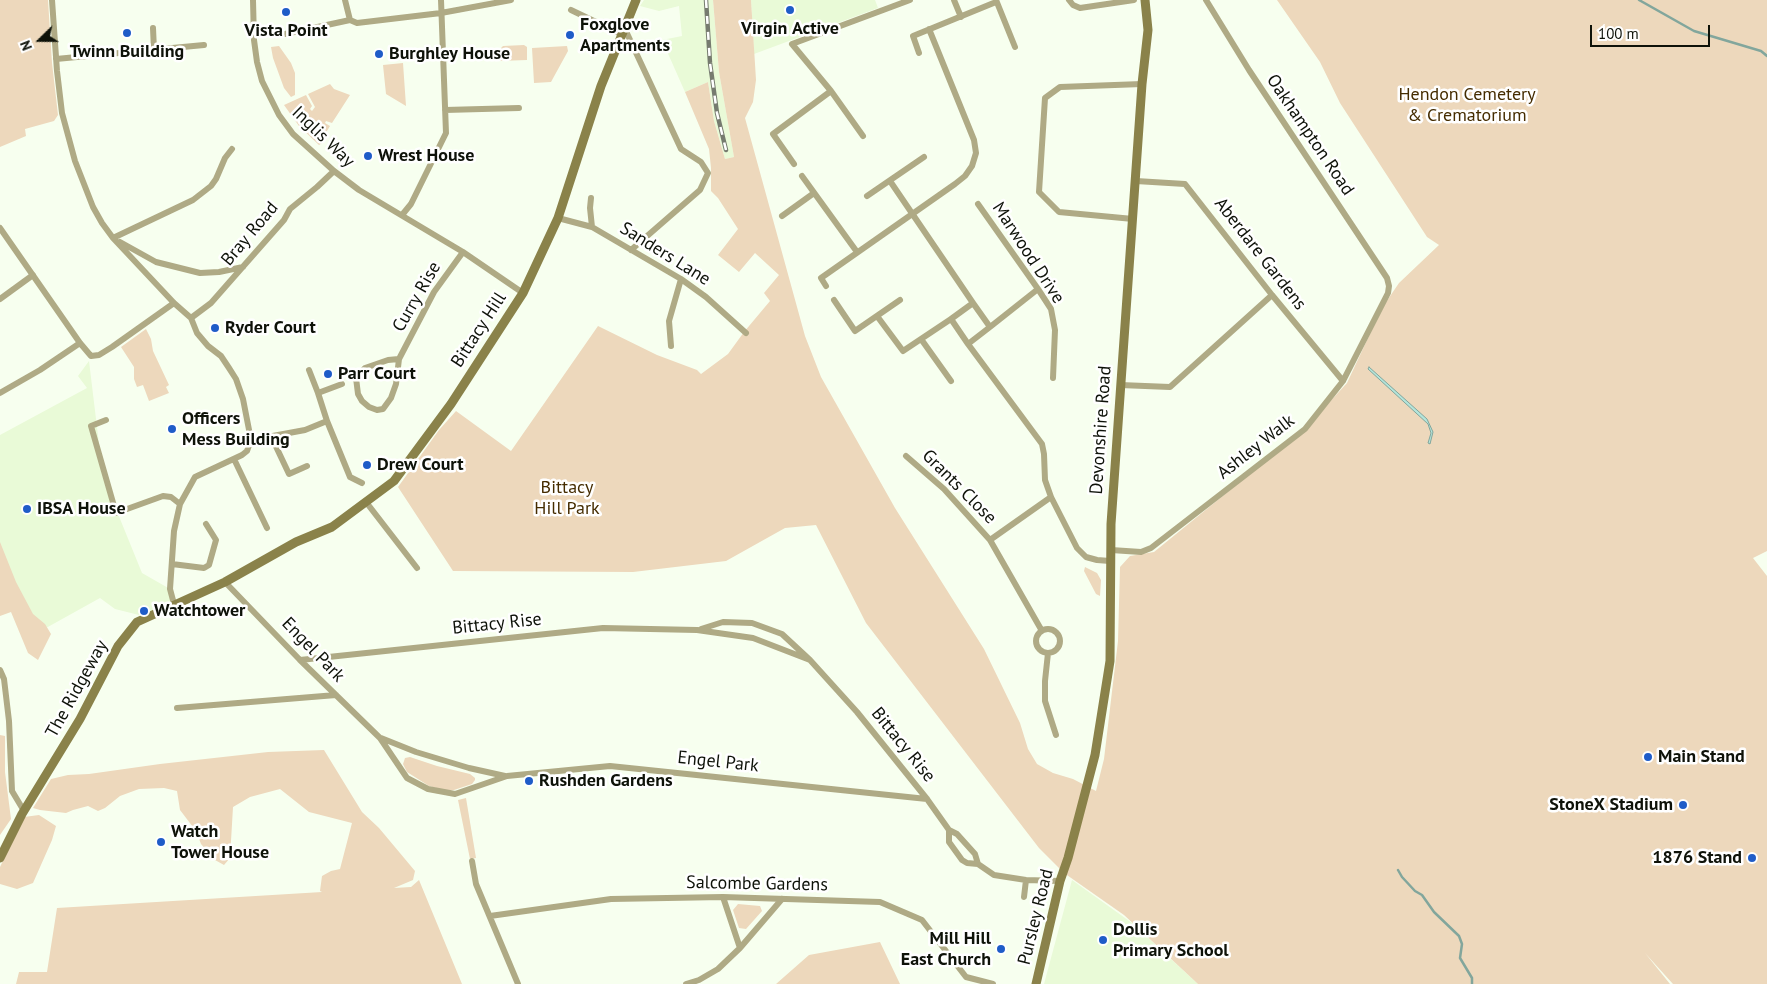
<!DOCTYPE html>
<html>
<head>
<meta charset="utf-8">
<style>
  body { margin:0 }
  #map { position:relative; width:1767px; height:984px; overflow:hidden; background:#f7ffef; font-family:"PT Sans",sans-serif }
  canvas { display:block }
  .north { position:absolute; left:15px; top:15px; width:50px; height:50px; -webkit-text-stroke:4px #fff; paint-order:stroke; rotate:248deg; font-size:14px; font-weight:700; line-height:20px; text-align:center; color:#0e1209 }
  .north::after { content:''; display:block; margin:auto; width:18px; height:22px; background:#0e1209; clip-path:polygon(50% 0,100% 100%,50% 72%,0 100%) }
  .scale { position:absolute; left:1590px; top:25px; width:120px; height:22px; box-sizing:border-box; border:2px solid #0e1209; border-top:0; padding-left:6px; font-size:15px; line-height:18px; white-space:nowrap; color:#0e1209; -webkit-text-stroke:4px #fff; paint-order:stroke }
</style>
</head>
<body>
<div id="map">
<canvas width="1767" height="984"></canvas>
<div class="north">N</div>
<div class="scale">100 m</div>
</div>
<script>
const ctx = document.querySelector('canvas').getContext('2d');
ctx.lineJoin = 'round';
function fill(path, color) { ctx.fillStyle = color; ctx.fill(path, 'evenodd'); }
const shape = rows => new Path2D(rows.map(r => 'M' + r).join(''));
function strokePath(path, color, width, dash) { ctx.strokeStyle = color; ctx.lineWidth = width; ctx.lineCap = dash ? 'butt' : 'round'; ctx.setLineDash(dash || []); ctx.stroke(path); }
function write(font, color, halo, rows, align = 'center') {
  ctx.font = font + ' "PT Sans",sans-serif'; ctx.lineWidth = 5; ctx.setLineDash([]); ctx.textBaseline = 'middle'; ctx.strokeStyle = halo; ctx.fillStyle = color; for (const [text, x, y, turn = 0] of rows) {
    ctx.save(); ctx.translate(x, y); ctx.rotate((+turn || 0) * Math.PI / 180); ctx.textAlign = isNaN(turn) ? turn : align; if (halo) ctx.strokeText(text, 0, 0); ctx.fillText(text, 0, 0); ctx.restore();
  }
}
fill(shape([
  [644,0,713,0,719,72,734,157,725,159,714,121,708,82,685,92,662,40,682,36,679,6,659,11,640,6],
  [751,0,875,0,878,8,754,54],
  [89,361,103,477,142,573,170,589,174,604,147,617,115,609,100,598,37,633,0,549,0,435,87,388,78,376],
  [1072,880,1132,923,1198,984,1044,984]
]), '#e9fad7');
fill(shape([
  [0,0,48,0,52,63,58,115,54,121,25,129,26,136,0,147],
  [713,0,751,0,756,80,753,102,745,118,805,336,821,377,895,508,984,649,1020,723,1028,749,1037,764,1053,773,1073,779,1096,791,1104,759,1118,641,1120,567,1130,556,1154,552,1305,429,1347,383,1382,308,1399,283,1439,245,1427,237,1340,103,1320,62,1277,0,1767,0,1767,551,1753,558,1767,576,1767,984,1673,984,1645,953,1670,984,1198,984,1124,915,1064,873,1039,848,866,623,816,525,785,528,726,561,633,572,453,571,398,487,439,430,456,411,511,451,598,326,657,355,697,370,701,374,728,354,744,332,770,301,764,293,779,275,755,253,739,272,718,255,738,229,718,198,711,191,711,168,709,149,685,92,708,82,714,121,725,159,734,157,719,72],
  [524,45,527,47,527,60,499,61,498,51,503,46],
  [279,46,291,63,295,73,295,95,291,97,284,88,273,58,271,47],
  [567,46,568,51,551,82,534,83,532,48],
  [403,63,406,106,386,94,383,65],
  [330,84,334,89,350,95,332,123,326,121,325,123,330,126,322,139,324,142,319,145,299,126,284,105,306,95,312,106,310,109,312,111,315,107,308,94],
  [146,329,151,339,153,351,169,385,166,387,169,393,149,401,143,385,137,387,134,379,134,367,121,347],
  [0,542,16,582,33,614,45,624,51,634,38,660,28,653,11,612,0,616],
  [1085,567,1097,573,1101,580,1100,596,1096,594,1084,571],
  [0,735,5,736,5,772,11,819,0,835],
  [324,750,362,812,379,828,415,871,413,880,394,888,411,887,419,880,462,984,16,984,19,972,47,972,57,908,322,892,320,891,322,876,331,871,340,869,352,823,309,812,280,789,250,797,233,807,230,858,224,865,215,860,201,844,196,831,180,810,177,791,164,788,139,789,120,796,105,808,98,811,88,806,73,810,66,813,40,810,33,808,51,779,68,775,89,774,160,764,268,752],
  [410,757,437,766,470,774,475,778,475,780,472,784,454,790,447,791,429,786,407,772,403,764,405,758],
  [466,798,476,858,470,859,458,800],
  [39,815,56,826,52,840,33,883,17,889,0,884,0,867,24,817],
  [738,904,760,906,762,911,746,929,739,928,733,910],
  [880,942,900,984,776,984,809,955]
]), '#edd8bc');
const water = shape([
  [1369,367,1427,419,1433,432,1430,444,1428,443,1431,433,1428,424,1368,369,1369,367]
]);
fill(water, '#b4e5db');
strokePath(water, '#82a69c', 1);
strokePath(shape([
  [1639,0,1694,31,1761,51,1767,56],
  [1398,870,1402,877,1415,891,1422,895,1434,912,1459,936,1462,944,1460,958,1472,978,1472,984]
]), '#82a69c', 2.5);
strokePath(shape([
  [52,0,57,71,62,113,75,161,93,207,102,223,113,238,174,303,191,318,197,333,208,346,221,356,229,368,236,379,243,399,251,440],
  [253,0,254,40,257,62,262,81,279,115,293,134,334,171,359,190,463,252,523,293],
  [345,0,350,20,357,23,441,13,511,0],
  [954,0,961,17],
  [996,0,1015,47],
  [1069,0,1073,5,1080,8,1134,0],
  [571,10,621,34],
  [624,27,681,149,701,162,708,173,700,190,631,250],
  [153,28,154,50],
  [285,34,350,20],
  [919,53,913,36,996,2],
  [56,59,204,45],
  [445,110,519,108],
  [863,136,831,91,792,44,910,0],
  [794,164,773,134,831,91],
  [802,176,857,252],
  [890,181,973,303],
  [1136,181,1185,184,1272,295,1343,381],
  [867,196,924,157],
  [591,198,590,208,592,227],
  [978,204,1038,289,1051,309,1055,330,1053,378],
  [402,215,411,204,446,133,441,0],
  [782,216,814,193],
  [558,218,592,227,681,279,706,297,746,333],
  [1133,219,1059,212,1039,192,1045,98,1060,87,1142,84],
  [0,228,80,343,91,356,99,355,112,347,174,303],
  [113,238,193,200,211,186,216,179,225,158,232,149],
  [120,242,156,262,200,273,219,272,243,267],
  [826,286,821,278,955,184,965,176,972,166,976,153,974,140,929,29],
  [0,299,33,275],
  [834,300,855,331,900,300],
  [877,316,903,351,951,319],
  [191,318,211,303,284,220,290,209,317,187,334,171],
  [990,327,1038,289],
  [921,339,951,381],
  [968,344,990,327,973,303,951,319,968,344,1042,444,1044,454,1045,480,1051,497,1077,548,1086,557,1097,560,1110,561],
  [671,346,669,321,681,279],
  [399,359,388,360,365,368,356,378,358,394,362,401,369,407,377,410,383,409,391,398,396,384,399,359,434,292,463,252],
  [309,370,318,393,342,384],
  [1120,385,1170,387,1272,295],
  [0,393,40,370,80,343],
  [318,393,327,421,350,477,362,483],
  [106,420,91,426,116,513,163,496,171,497,180,504],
  [271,436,289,474,307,466],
  [906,456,944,489,990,540,1042,631],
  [234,459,267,528],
  [366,502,417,568],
  [990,540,1051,497],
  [1111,550,1141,552,1151,548,1305,429,1343,381,1388,293,1389,286,1387,278,1249,70,1206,0],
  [172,564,204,568,209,565,216,540,206,524],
  [225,582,300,660,380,738,407,778,428,789,455,794,507,776,610,766,927,799],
  [174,604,170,589,174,531,180,504,195,477,242,455,247,451,251,440,305,430,327,421],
  [701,629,723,622,752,623,782,634,810,660,857,712,927,799,949,830,957,834,975,854,978,864],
  '1036 641a12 12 0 1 1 24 0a12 12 0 1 1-24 0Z',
  [1048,653,1045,681,1045,701,1056,735],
  [300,660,603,628,697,630,753,638,810,660],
  [0,670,4,679,9,721,12,791,24,811],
  [177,708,336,695],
  [381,738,416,752,469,768,505,776],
  [949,830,949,842,962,860,967,863,978,864,994,875,1026,880,1060,881],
  [472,861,476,884,518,984],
  [723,897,740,948],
  [1024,897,1026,880],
  [490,916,611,899,723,897,880,902,922,920,966,977,993,984],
  [686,984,699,980,718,969,740,948,782,899]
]), '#afaa85', 6);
strokePath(shape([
  [0,858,22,814,80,719,118,646,137,622,225,582,296,542,332,527,394,481,451,404,523,293,558,218,601,86,636,0],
  [1036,984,1060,881,1068,858,1095,755,1110,661,1111,524,1142,84,1148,30,1145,0]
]), '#8a824a', 9);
const rail = shape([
  [706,0,710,63,717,113,726,150]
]);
strokePath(rail, '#767b6f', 4.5);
strokePath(rail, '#fff', 2.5, [8]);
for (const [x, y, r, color] of [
  [790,10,5,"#1f5cc8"],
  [286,12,5,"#1f5cc8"],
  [127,33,5,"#1f5cc8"],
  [570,35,5,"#1f5cc8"],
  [379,54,5,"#1f5cc8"],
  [368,156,5,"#1f5cc8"],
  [215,328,5,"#1f5cc8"],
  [328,374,5,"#1f5cc8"],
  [172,429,5,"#1f5cc8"],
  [367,465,5,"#1f5cc8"],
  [27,509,5,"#1f5cc8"],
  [144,611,5,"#1f5cc8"],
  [1648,757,5,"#1f5cc8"],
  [529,781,5,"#1f5cc8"],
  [1683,805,5,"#1f5cc8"],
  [161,842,5,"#1f5cc8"],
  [1752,858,5,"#1f5cc8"],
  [1103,940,5,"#1f5cc8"],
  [1001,949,5,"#1f5cc8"]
]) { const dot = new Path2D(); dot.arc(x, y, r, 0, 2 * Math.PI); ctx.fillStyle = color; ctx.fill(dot); strokePath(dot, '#fff', 2); }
write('bold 18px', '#0e1209', '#fff', [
  ["Foxglove",580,25],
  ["Apartments",580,46],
  ["Virgin Active",790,29,"center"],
  ["Vista Point",286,31,"center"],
  ["Twinn Building",127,52,"center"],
  ["Burghley House",389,54],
  ["Wrest House",378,156],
  ["Ryder Court",225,328],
  ["Parr Court",338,374],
  ["Officers",182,419],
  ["Mess Building",182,440],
  ["Drew Court",377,465],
  ["IBSA House",37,509],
  ["Watchtower",154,611],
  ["Main Stand",1658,757],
  ["Rushden Gardens",539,781],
  ["StoneX Stadium",1673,805,"right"],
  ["Watch",171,832],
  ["Tower House",171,853],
  ["1876 Stand",1742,858,"right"],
  ["Dollis",1113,930],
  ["Primary School",1113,951],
  ["Mill Hill",991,939,"right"],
  ["East Church",991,960,"right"]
], 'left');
write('18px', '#452c00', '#fff', [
  ["Hendon Cemetery",1467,95],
  ["& Crematorium",1467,116],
  ["Bittacy",567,488],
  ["Hill Park",567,509]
]);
write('18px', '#0e1209', '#fff', [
  ["Oakhampton Road",1310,135,56],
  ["Inglis Way",323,137,44],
  ["Bray Road",250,234,-50],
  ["Marwood Drive",1028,253,57],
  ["Sanders Lane",665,254,32],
  ["Aberdare Gardens",1260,254,52],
  ["Curry Rise",417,297,-60],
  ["Bittacy Hill",479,330,-57],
  ["Devonshire Road",1101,430,-86],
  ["Ashley Walk",1256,447,-38],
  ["Grants Close",959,487,45],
  ["Bittacy Rise",497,624,-6],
  ["Engel Park",313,650,46],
  ["The Ridgeway",77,689,-61],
  ["Bittacy Rise",903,745,51],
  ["Engel Park",718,762,6],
  ["Salcombe Gardens",757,884,1],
  ["Pursley Road",1036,917,-76]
]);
</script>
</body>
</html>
